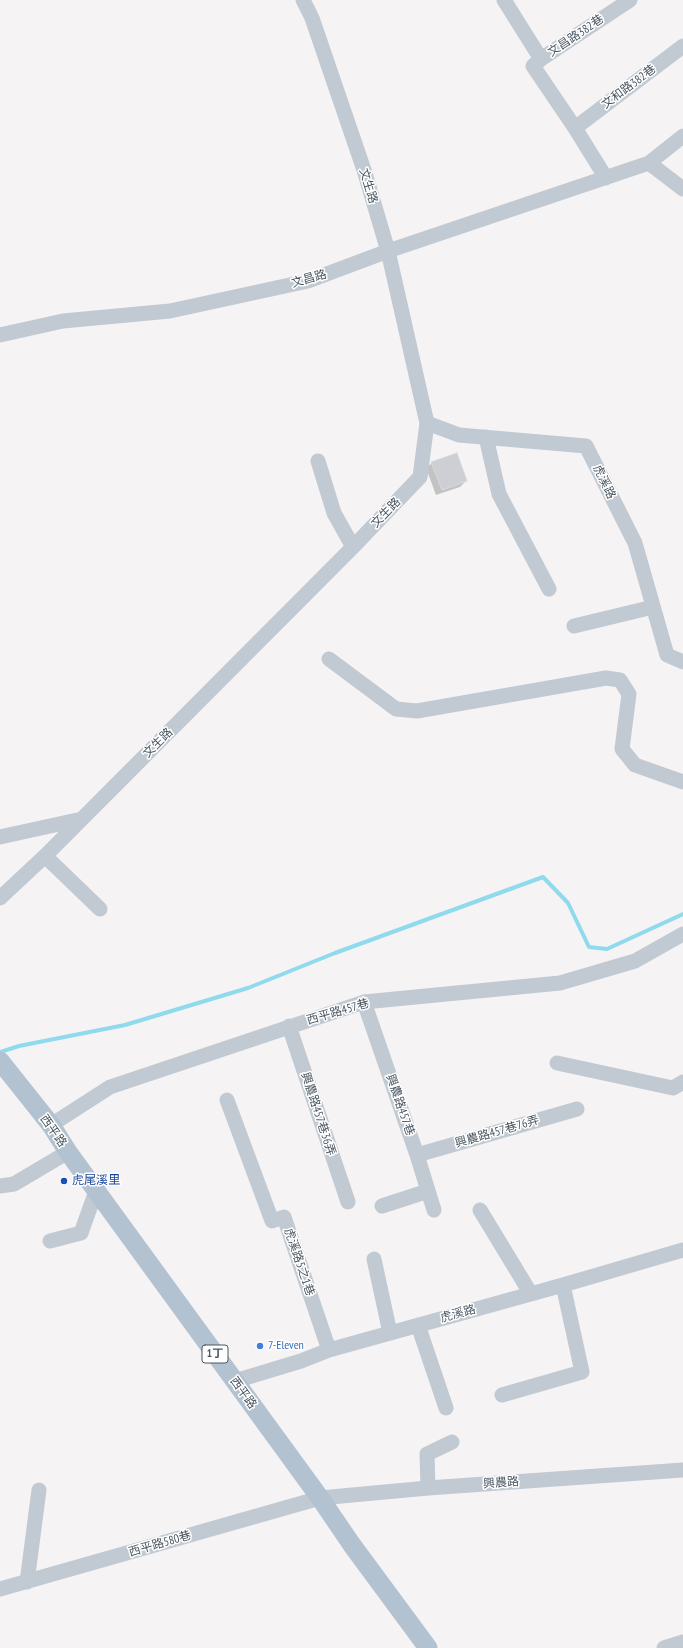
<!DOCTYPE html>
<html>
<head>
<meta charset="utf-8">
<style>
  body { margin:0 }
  canvas { display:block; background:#f5f3f3 }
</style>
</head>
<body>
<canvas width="683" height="1648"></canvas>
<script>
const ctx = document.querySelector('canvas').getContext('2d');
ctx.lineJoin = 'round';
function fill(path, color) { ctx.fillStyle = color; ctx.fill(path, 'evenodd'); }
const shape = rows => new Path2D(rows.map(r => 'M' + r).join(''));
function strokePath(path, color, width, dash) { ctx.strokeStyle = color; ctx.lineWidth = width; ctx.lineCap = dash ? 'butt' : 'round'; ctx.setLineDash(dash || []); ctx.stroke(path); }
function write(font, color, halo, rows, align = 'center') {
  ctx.font = font + ' "PT Sans Narrow","Noto Sans TC",sans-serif'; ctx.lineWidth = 3; ctx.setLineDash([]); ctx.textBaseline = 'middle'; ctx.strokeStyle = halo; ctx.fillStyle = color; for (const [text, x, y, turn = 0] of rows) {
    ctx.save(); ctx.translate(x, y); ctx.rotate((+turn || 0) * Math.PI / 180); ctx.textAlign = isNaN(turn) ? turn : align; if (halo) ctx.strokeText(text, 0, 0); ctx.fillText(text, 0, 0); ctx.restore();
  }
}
fill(shape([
  [432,463,466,481,460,487,436,495,426,468]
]), '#0003');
strokePath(shape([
  [0,1052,19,1046,125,1025,248,988,335,953,543,877,568,903,589,947,607,949,683,914]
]), '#90daee', 4);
const building = shape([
  [457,453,467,481,442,490,431,462,457,453]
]);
fill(building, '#cdcfd5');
strokePath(building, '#d7d9de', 1);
strokePath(shape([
  [504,0,541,59,533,66,575,128,606,178],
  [541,59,630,0],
  [575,128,683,46],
  [649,163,683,136],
  [0,335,63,321,170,311,308,281,388,251,649,163,683,189],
  [427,423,459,435,586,446,635,543,667,655,683,662],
  [486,437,499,494,549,589],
  [318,461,334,513,353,547],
  [574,626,653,607],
  [329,659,396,709,417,711,606,678,620,680,629,694,622,749,635,765,683,782],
  [0,837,82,819],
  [45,856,100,909],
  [0,898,45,856,353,547,420,477,427,423,388,251,364,170,312,18,303,0],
  [364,1002,417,1155,434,1210],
  [289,1026,348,1202],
  [557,1063,673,1088,683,1082],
  [227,1100,272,1221,284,1217,329,1350],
  [51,1125,110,1087,364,1002,560,983,635,961,683,934],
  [417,1155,577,1109],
  [0,1186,14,1184,68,1152],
  [382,1206,428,1191],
  [480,1210,531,1294],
  [50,1241,81,1233,96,1191],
  [374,1259,390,1333],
  [418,1325,446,1408],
  [235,1381,301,1361,329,1350,563,1285,683,1250],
  [502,1395,582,1372,563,1285],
  [428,1488,427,1454,452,1442],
  [27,1582,39,1490],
  [0,1589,320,1498,428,1488,683,1470],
  [664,1648,683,1642]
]), '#c1cad2', 15);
strokePath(shape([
  [0,1061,51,1125,68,1152,320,1498,352,1545,428,1648]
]), '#b3c2d1', 19);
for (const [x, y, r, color] of [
  [64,1181,4,"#1a4fb4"],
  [260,1346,4,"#3f7fe0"]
]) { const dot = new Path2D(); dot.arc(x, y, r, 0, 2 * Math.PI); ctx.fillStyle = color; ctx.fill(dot); strokePath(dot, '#fff', 1.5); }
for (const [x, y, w] of [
  [215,1354,26]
]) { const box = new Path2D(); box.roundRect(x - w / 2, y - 9, w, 18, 3); ctx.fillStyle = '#fff'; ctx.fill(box); strokePath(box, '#4a5661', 1); }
write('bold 11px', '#4a5661', null, [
  ["1丁",215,1354]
]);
write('12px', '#4a5661', '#fff', [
  ["文昌路382巷",576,36,-34],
  ["文和路382巷",629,87,-37],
  ["文生路",368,186,73],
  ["文昌路",309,279,-16],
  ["虎溪路",604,482,64],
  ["文生路",386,513,-46],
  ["文生路",158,743,-45],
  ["西平路457巷",338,1012,-16],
  ["興農路457巷",400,1105,71],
  ["興農路457巷36弄",318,1114,72],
  ["西平路",53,1131,55],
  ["興農路457巷76弄",497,1132,-16],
  ["虎溪路5之1巷",299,1262,71],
  ["虎溪路",458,1314,-15],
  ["西平路",243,1393,54],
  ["興農路",501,1483,-4],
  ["西平路580巷",160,1544,-16]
]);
write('12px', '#164399', '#fff', [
  ["虎尾溪里",72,1181]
], 'left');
write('12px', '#366cbe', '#fff', [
  ["7-Eleven",268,1346]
], 'left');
</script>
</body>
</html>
